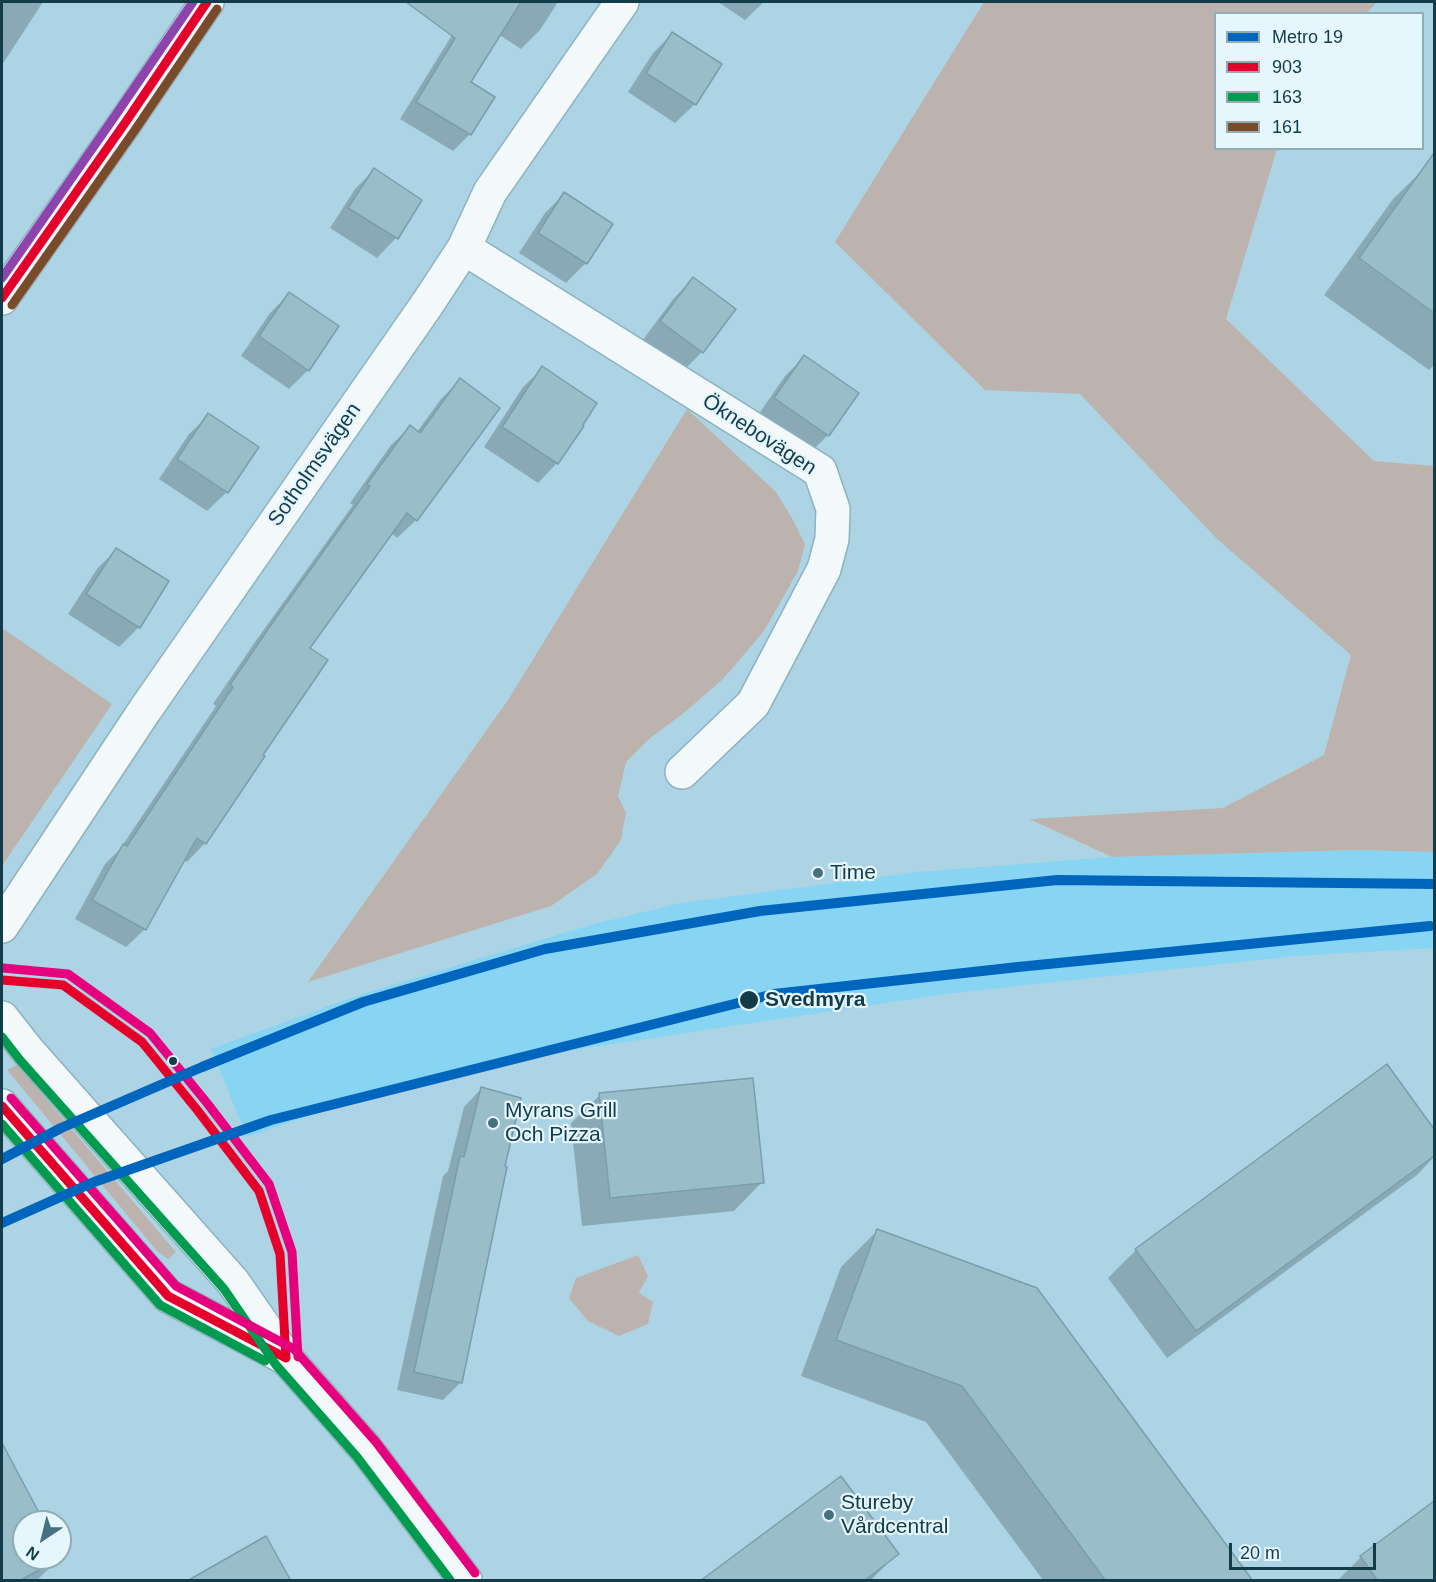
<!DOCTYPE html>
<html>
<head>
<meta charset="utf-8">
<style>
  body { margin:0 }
  #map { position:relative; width:1436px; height:1582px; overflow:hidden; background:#acd4e4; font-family:Helvetica,sans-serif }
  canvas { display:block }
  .frame { position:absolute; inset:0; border:3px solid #123c4a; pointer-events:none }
  .legend { position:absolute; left:1214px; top:12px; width:210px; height:138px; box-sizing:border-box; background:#e5f6fd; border:2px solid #91acb5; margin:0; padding:8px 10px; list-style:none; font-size:18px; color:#123c4a }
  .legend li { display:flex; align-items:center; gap:12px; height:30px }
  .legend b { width:30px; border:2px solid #91acb5 }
  .north { position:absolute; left:12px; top:1510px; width:60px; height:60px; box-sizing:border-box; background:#e5f6fd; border:2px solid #91acb5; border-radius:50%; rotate:215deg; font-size:16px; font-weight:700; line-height:24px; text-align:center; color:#123c4a }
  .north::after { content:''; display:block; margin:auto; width:21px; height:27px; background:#487180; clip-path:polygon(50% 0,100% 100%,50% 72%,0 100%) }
  .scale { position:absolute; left:1229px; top:1543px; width:147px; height:27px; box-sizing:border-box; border:3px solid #123c4a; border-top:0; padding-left:8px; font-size:18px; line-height:21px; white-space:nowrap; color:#123c4a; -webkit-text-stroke:4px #e5f6fd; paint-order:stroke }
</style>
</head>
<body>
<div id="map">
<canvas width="1436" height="1582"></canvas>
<div class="frame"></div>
<ul class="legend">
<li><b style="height:8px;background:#0065bd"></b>Metro 19</li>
<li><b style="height:8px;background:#e4002b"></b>903</li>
<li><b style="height:8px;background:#029b50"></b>163</li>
<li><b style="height:8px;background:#7a4b2a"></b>161</li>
</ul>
<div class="north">N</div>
<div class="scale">20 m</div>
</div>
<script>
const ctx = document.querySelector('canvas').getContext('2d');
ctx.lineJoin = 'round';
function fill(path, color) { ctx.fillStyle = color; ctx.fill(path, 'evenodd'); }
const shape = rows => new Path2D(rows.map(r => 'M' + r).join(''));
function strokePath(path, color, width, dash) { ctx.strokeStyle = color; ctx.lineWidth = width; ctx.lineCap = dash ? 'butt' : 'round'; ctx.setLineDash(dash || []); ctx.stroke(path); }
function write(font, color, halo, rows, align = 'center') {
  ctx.font = font + ' Helvetica,sans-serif'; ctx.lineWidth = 4.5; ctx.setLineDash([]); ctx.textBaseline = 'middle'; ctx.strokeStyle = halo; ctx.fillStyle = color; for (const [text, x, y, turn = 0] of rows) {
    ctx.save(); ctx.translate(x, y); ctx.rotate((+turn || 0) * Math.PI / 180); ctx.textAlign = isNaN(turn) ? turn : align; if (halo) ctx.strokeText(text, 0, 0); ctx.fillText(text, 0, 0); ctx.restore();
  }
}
fill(shape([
  [1357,850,1434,852,1434,948,1295,956,946,994,552,1053,363,1097,247,1137,211,1049,359,995,594,924,681,903,917,872,1112,857]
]), '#87d5f2');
fill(shape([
  [984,2,1377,2,1367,13,1216,14,1216,148,1277,149,1226,319,1374,461,1434,466,1434,852,1357,850,1112,857,1029,819,1223,808,1324,755,1351,655,1216,538,1080,394,985,390,835,242],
  [687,409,776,492,793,520,805,544,798,571,764,631,723,679,685,712,649,739,626,762,618,796,626,813,621,840,597,874,551,906,308,982,508,700],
  [2,628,112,704,2,866],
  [17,1065,176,1252,168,1259,157,1251,7,1070],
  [638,1255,648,1276,639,1293,653,1302,648,1324,619,1336,588,1321,569,1298,576,1278]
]), '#bdb3ae');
fill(shape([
  [2,2,43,2,2,65],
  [476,2,558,2,540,30,521,49,472,17,469,83,492,98,470,134,453,151,400,119,452,35],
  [718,2,764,2,745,20],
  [672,34,695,104,675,123,628,92,653,53],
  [1429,164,1434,168,1434,365,1429,370,1324,295,1393,199],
  [374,170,420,200,396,238,377,258,330,228,355,189],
  [564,194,611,224,586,263,566,283,519,253,545,213],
  [693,279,702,352,683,371,642,341,674,298],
  [289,294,308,370,289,389,241,356,270,313],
  [804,357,828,435,809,454,756,418,785,376],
  [543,368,582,426,557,463,538,483,484,447,523,387],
  [460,380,416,520,397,538,391,533,308,648,261,755,205,843,187,862,184,860,145,929,126,947,75,919,105,864,120,849,216,706,213,704,255,642,353,505,350,503,391,445,410,427,417,432,441,399],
  [209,415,227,492,207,511,159,479,189,434],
  [116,550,167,582,139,627,119,647,68,614,97,569],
  [1386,1067,1434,1132,1434,1157,1417,1175,1167,1358,1108,1278,1136,1250],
  [481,1089,503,1167,461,1382,443,1400,397,1390,443,1176,448,1171,464,1107],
  [600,1095,762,1182,734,1211,582,1226,571,1123],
  [877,1231,1251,1580,1043,1580,926,1422,801,1376,841,1267],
  [2,1447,43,1522,24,1522,24,1558,60,1558,37,1580,2,1580],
  [1434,1503,1434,1580,1338,1580,1361,1557],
  [897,1554,871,1580,703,1580]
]), '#0003');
const building = shape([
  [406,2,521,2,471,82,495,97,471,135,416,102,455,38,406,2],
  [672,32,722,64,696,105,646,73,672,32],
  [1434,153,1434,313,1359,258,1434,153],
  [374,168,422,200,398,239,348,208,374,168],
  [564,192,613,224,587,264,538,233,564,192],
  [693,277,736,309,703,353,660,321,693,277],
  [289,292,339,326,309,371,259,336,289,292],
  [804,355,859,393,829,436,774,398,804,355],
  [542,366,597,403,583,425,584,426,558,464,502,427,542,366],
  [460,378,500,408,417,521,407,513,310,648,328,660,263,755,265,756,206,844,197,838,146,930,92,900,123,844,127,846,233,687,230,685,273,622,370,486,367,484,410,425,420,433,460,378],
  [208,413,259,447,228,493,177,459,208,413],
  [116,548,169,581,140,628,86,594,116,548],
  [1387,1064,1434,1129,1434,1156,1196,1331,1135,1249,1387,1064],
  [753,1078,764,1183,610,1198,599,1093,753,1078],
  [481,1087,521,1098,505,1166,507,1167,462,1383,414,1372,460,1156,464,1157,481,1087],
  [877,1229,1037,1288,1253,1581,1106,1581,962,1386,836,1340,877,1229],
  [2,1443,44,1522,24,1522,24,1558,57,1558,57,1560,19,1581,2,1581,2,1443],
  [841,1476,899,1554,864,1581,700,1581,841,1476],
  [1434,1501,1434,1581,1378,1581,1360,1556,1434,1501],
  [266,1536,291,1581,187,1581,266,1536]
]);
fill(building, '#9abdca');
strokePath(building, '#789eac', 1.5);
const minor = shape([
  [464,248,820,471,833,509,832,539,824,569,753,704,682,772],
  [2,298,125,123,207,2],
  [2,926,145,710,428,303,464,248,490,192,622,2],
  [2,1018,28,1051,233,1282,286,1358,366,1449,465,1580],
  [2,1106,168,1296,282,1356]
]);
strokePath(minor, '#8cb2c0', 36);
strokePath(minor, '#f3f9fb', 33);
strokePath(shape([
  [2,298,125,123,207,2],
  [2,980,63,985,142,1042,198,1111,259,1191,280,1254,286,1358],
  [2,1106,168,1296,286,1358]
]), '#e4002b', 9);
strokePath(shape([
  [2,1037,19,1059,224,1289,276,1365,357,1457,450,1580],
  [2,1124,160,1305,265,1361]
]), '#029b50', 9);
strokePath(shape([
  [12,305,135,130,217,9]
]), '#7a4b2a', 9);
strokePath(shape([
  [3,968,68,974,150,1033,207,1103,269,1184,292,1252,298,1357],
  [11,1098,176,1286,294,1349,376,1442,475,1573]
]), '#e5007d', 9);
strokePath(shape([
  [2,278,115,116,193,2]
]), '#8e44ad', 9);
strokePath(shape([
  [2,1159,61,1128,202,1067,363,1002,545,949,760,911,1057,880,1434,884],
  [2,1223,94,1182,271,1120,774,994,1018,967,1430,926]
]), '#0065bd', 10);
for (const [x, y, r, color] of [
  [818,873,6,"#487180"],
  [749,1000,10,"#123c4a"],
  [173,1061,5,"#123c4a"],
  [493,1123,6,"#487180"],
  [829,1515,6,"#487180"]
]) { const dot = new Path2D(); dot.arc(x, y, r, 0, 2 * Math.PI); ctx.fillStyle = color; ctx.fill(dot); strokePath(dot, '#e5f6fd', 2); }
write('21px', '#123c4a', '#e5f6fd', [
  ["Öknebovägen",759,435,33],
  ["Sotholmsvägen",315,465,-55]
]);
write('21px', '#123c4a', '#e5f6fd', [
  ["Time",830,873],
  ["Myrans Grill",505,1111],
  ["Och Pizza",505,1135],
  ["Stureby",841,1503],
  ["Vårdcentral",841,1527]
], 'left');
write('bold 21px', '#123c4a', '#e5f6fd', [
  ["Svedmyra",765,1000]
], 'left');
</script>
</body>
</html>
